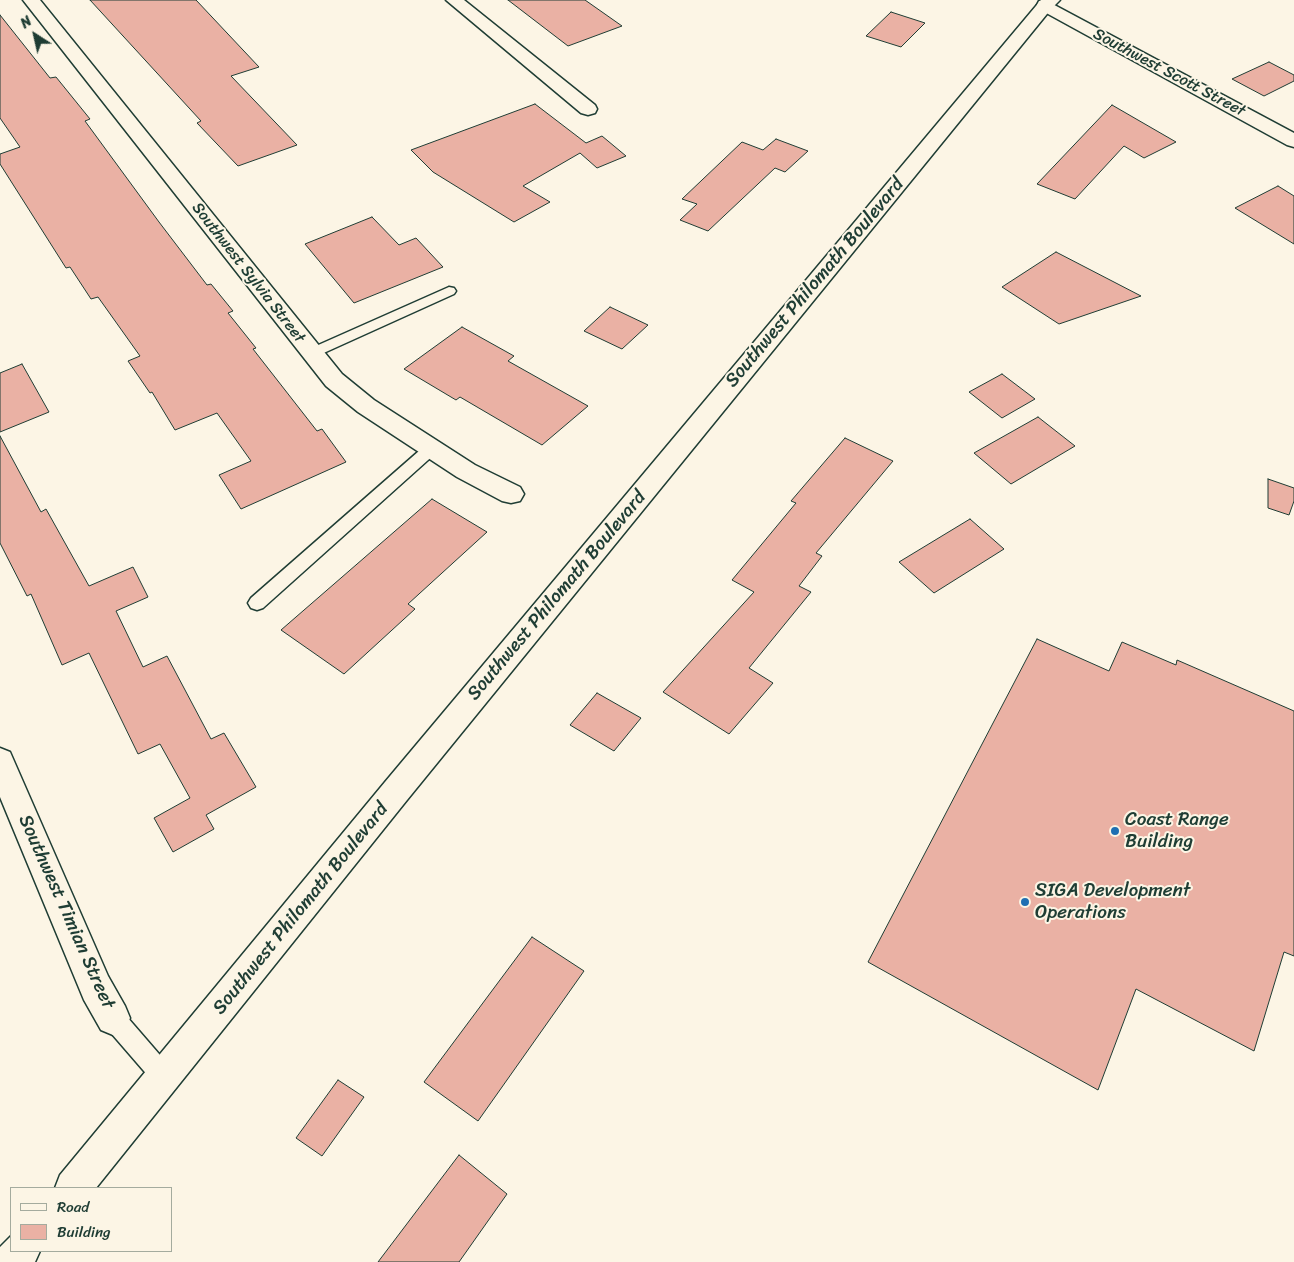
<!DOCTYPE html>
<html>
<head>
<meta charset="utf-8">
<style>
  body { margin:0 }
  #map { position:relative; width:1294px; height:1262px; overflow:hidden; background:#fcf5e5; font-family:Sriracha,sans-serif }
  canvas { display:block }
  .legend { position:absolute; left:10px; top:1187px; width:162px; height:65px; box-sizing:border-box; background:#fcf5e5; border:1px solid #a4ab9e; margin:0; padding:6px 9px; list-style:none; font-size:15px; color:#1f3d34 }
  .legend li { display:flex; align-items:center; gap:10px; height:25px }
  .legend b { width:25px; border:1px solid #a4ab9e }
  .north { position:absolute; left:10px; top:10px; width:50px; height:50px; -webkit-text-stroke:4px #fcf5e5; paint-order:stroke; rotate:325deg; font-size:14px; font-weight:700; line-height:20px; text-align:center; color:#1f3d34 }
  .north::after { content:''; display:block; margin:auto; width:18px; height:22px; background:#1f3d34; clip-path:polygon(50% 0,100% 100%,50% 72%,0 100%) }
</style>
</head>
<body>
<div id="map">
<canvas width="1294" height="1262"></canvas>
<ul class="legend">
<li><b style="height:6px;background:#fcf5e5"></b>Road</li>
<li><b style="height:14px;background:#eab1a4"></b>Building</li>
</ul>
<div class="north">N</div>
</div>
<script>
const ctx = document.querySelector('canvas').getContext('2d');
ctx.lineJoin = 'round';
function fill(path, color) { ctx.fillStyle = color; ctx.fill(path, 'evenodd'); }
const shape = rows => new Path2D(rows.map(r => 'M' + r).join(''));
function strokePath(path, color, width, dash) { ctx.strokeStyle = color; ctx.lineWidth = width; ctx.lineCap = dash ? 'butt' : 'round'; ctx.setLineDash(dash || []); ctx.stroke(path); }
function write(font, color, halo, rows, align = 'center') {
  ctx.font = font + ' Sriracha,sans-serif'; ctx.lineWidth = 4; ctx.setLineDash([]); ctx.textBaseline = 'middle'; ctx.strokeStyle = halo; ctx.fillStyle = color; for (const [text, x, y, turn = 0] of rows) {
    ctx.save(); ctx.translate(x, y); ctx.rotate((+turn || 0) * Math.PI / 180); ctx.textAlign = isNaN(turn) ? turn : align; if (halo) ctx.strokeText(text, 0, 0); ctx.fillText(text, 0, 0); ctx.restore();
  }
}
const building = shape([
  [90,0,196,0,259,67,231,76,297,145,238,166,197,123,201,121,90,0],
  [508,0,585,0,622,26,568,46,508,0],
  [891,12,925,23,901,47,866,36,891,12],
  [0,15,50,78,56,77,90,119,85,121,159,222,207,285,211,284,233,311,228,313,256,348,253,349,317,431,322,429,346,462,241,509,219,475,251,461,217,413,175,430,152,392,150,393,128,361,140,356,98,297,91,299,70,267,66,268,0,164,0,154,20,147,0,118,0,15],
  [1269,62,1294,75,1294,81,1264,96,1232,79,1269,62],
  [535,104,586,143,602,136,626,156,597,168,580,153,523,186,550,202,514,222,433,172,411,150,535,104],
  [1112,105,1176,142,1144,158,1124,146,1075,199,1037,184,1112,105],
  [776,139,808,151,785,172,775,168,708,231,680,220,697,204,682,199,742,142,763,150,776,139],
  [1278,186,1294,196,1294,244,1235,208,1278,186],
  [372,217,399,245,416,238,443,267,354,303,305,244,372,217],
  [1056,252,1141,296,1059,324,1002,287,1056,252],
  [610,307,648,325,622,349,584,331,610,307],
  [462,327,514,356,508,361,588,406,542,445,460,397,456,400,404,369,462,327],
  [22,364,49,412,0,432,0,373,22,364],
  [1002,374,1035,399,1002,418,969,392,1002,374],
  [1038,417,1075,446,1011,484,974,453,1038,417],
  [0,436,41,512,46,509,89,586,133,567,148,597,116,611,143,667,167,656,211,739,224,733,256,787,206,815,214,829,173,852,154,818,190,798,160,744,138,754,89,653,62,665,31,594,27,596,0,543,0,436],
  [845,438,893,461,816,553,822,556,799,586,811,592,749,668,773,683,729,734,663,692,754,592,732,580,796,503,791,501,845,438],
  [1268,479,1294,488,1294,501,1289,515,1268,508,1268,479],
  [432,499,487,532,408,604,415,609,344,674,281,630,432,499],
  [970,519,1004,549,934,593,899,562,970,519],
  [1037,639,1109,671,1122,642,1176,665,1177,660,1294,711,1294,956,1284,952,1254,1051,1136,989,1098,1090,868,962,1037,639],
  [597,693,641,718,614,751,570,725,597,693],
  [532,937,584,971,478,1121,424,1082,532,937],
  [338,1080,364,1097,322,1156,296,1138,338,1080],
  [459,1155,507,1194,459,1262,378,1262,459,1155]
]);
fill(building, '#eab1a4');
strokePath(building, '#1f3d34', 1);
const service = shape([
  [449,287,454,288,456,291,454,294,317,356,307,356,305,353,307,350,449,287],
  [432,442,437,444,440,448,437,452,263,608,257,610,251,608,248,603,251,598,427,444,432,442],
  [113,1007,121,1010,172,1069,175,1077,172,1085,164,1088,156,1085,105,1026,102,1018,105,1010,113,1007]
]);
const minor = shape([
  [23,0,40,0,342,374,374,400,475,465,520,487,524,494,520,501,511,503,502,501,457,477,358,412,326,386,23,0],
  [446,0,464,0,595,105,597,109,595,113,588,115,581,113,446,0],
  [1045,0,1294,133,1294,147,1287,145,1039,9,1037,5,1039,1,1045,0],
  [0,748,10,752,108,976,125,1006,130,1018,125,1030,113,1035,101,1030,84,1000,0,797,0,748]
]);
const trunk = shape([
  [1041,0,1060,0,1051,9,407,800,96,1188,55,1188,60,1175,385,782,1041,0],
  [11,1236,11,1251,40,1251,35,1262,0,1262,0,1247,11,1236]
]);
strokePath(service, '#1f3d34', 3);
strokePath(minor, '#1f3d34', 3);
strokePath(trunk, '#1f3d34', 3);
fill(service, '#fcf5e5');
fill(minor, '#fcf5e5');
fill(trunk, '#fcf5e5');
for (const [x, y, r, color] of [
  [1115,831,5,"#1f6fb2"],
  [1025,902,5,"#1f6fb2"]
]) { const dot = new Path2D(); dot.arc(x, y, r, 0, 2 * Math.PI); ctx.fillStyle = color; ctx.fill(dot); strokePath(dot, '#fcf5e5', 2); }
write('16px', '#1f3d34', '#fcf5e5', [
  ["Southwest Scott Street",1169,73,28],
  ["Southwest Sylvia Street",248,273,52]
]);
write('19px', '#1f3d34', '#fcf5e5', [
  ["Southwest Philomath Boulevard",815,283,-50],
  ["Southwest Philomath Boulevard",557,596,-50],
  ["Southwest Philomath Boulevard",301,909,-51],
  ["Southwest Timian Street",66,912,66]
]);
write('19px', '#1f3d34', '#fcf5e5', [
  ["Coast Range",1125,820],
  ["Building",1125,842],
  ["SIGA Development",1035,891],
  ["Operations",1035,913]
], 'left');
</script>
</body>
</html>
